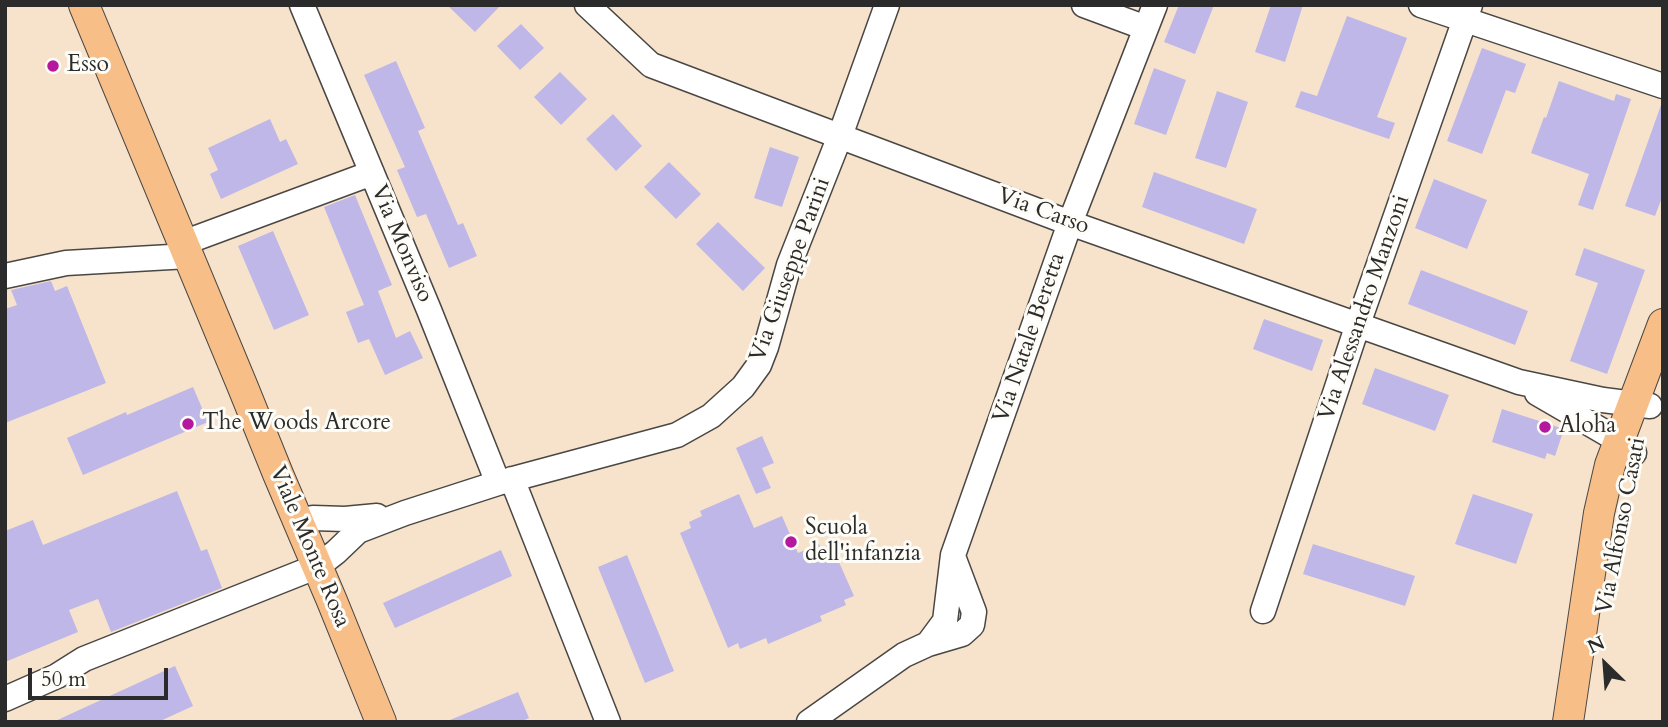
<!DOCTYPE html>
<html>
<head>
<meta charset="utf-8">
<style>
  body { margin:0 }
  #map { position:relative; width:1668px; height:727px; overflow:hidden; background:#f7e3cc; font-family:Cardo,serif }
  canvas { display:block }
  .frame { position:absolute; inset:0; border:7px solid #2b2b2b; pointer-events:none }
  .north { position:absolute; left:1570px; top:629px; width:70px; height:70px; -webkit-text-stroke:5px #fdfcf7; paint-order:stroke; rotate:335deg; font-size:19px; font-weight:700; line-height:28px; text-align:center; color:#2b2b2b }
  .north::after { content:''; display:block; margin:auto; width:24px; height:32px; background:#2b2b2b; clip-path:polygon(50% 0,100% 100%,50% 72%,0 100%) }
  .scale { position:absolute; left:28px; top:668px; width:140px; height:32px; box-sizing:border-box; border:4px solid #2b2b2b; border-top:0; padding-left:9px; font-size:21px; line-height:24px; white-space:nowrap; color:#2b2b2b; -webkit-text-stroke:5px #fdfcf7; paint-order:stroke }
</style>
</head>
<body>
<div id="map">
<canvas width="1668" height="727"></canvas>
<div class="frame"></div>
<div class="north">N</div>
<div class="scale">50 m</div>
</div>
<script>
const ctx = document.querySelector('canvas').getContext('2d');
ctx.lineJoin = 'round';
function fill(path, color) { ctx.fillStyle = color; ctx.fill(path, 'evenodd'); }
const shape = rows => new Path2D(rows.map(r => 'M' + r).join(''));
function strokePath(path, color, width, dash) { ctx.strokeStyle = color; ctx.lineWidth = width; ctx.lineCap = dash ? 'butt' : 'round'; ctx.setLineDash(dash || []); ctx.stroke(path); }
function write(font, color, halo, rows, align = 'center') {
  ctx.font = font + ' Cardo,serif'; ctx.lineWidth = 6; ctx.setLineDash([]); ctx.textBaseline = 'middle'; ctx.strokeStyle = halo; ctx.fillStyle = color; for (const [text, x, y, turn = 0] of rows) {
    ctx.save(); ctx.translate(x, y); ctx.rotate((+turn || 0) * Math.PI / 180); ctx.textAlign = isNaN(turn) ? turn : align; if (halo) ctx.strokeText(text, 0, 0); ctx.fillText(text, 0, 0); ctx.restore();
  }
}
fill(shape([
  [447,5,501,5,475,32],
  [1179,5,1214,5,1195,54,1164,42],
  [1271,5,1303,5,1285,62,1255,52],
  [1347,16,1407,38,1377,117,1395,123,1389,139,1295,107,1301,91,1317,96],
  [521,24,544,48,520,70,497,46],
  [1482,48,1526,64,1515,93,1506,90,1482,154,1447,141],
  [396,61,425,128,418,131,458,225,463,223,477,256,449,268,426,214,417,217,397,170,405,167,364,75],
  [1154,68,1186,80,1166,135,1134,124],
  [560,72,587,99,561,125,534,97],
  [1559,81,1614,101,1616,94,1631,99,1593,210,1578,205,1589,174,1531,153,1544,117,1546,118],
  [1217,91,1248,102,1226,168,1195,158],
  [1661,105,1663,106,1663,195,1655,216,1625,206],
  [613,114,642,146,616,171,586,139],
  [270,119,280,142,286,139,298,164,221,199,210,174,218,170,208,148],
  [770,147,799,157,782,207,754,198],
  [669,162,701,194,676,219,644,187],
  [1154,172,1257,209,1244,244,1142,207],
  [1434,179,1487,200,1467,249,1415,228],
  [355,195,392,285,378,291,396,338,410,331,423,358,385,375,369,339,358,343,346,312,364,305,324,207],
  [718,222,765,268,743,291,696,244],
  [273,231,309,315,274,330,238,246],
  [1584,248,1645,270,1607,374,1570,361,1598,283,1575,275],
  [1421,270,1528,311,1515,345,1408,304],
  [51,281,55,291,67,286,106,383,5,423,5,309,17,305,11,290],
  [1264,319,1323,340,1312,371,1253,349],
  [1375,368,1449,395,1435,431,1362,404],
  [193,387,208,422,83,475,67,438,126,412,127,415],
  [1502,409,1564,429,1555,456,1547,453,1545,459,1492,442],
  [762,436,774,463,762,468,771,488,756,494,736,448],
  [177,491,201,551,207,549,222,588,111,632,98,599,69,610,78,632,5,662,5,531,33,520,43,545],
  [739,494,754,528,782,516,798,553,819,544,821,549,831,544,854,596,844,600,846,605,820,616,822,621,768,644,766,638,740,649,738,643,728,648,680,533,691,528,689,522,702,516,700,511],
  [1473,494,1533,514,1516,564,1455,544],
  [1313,544,1415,576,1405,606,1303,574],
  [501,550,512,576,395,628,383,603],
  [627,555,674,671,645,683,598,567],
  [175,666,193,706,158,722,53,722],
  [518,692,529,718,520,722,445,722]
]), '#beb7e7');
const minor = shape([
  [302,5,429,310,498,483],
  [587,5,651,65,855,142,1070,223,1519,382,1603,400,1650,406],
  [1084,5,1146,28],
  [1421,5,1663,86],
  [183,243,372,173],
  [5,276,66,263,188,256],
  [1537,393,1618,440,1634,453],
  [512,479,608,722],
  [298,521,313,518,345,519,377,516],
  [1263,611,1358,324,1470,5],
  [928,644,945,621,953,555,1070,223,1155,5],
  [5,699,57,676,84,659,318,566,336,552,358,531,405,513,498,483,677,435,711,416,743,387,759,365,766,347,789,265,840,136,887,5],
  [809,722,904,655,928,644,962,634,972,625,974,612,954,559]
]);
const major = shape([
  [84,5,242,385,278,474,332,601,381,722],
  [1568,722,1599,513,1610,465,1663,324]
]);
strokePath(minor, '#4a4743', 27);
strokePath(major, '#4a4743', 32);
strokePath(minor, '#fff', 24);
strokePath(major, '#f7be88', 30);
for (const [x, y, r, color] of [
  [53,66,7,"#b5179e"],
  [188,424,7,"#b5179e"],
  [1545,427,7,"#b5179e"],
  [791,542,7,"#b5179e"]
]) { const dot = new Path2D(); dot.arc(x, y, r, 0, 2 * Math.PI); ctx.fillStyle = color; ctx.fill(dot); strokePath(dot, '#fdfcf7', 2.5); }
write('23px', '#2b2b2b', '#fdfcf7', [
  ["Esso",67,66],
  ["The Woods Arcore",202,424],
  ["Aloha",1559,427],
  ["Scuola",805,529],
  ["dell'infanzia",805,555]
], 'left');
write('23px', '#2b2b2b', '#fdfcf7', [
  ["Via Carso",1043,212,20],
  ["Via Monviso",401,244,67],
  ["Via Giuseppe Parini",791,270,-70],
  ["Via Alessandro Manzoni",1365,308,-71],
  ["Via Natale Beretta",1030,338,-71],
  ["Via Alfonso Casati",1622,526,-79],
  ["Viale Monte Rosa",309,547,67]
]);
</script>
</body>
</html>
